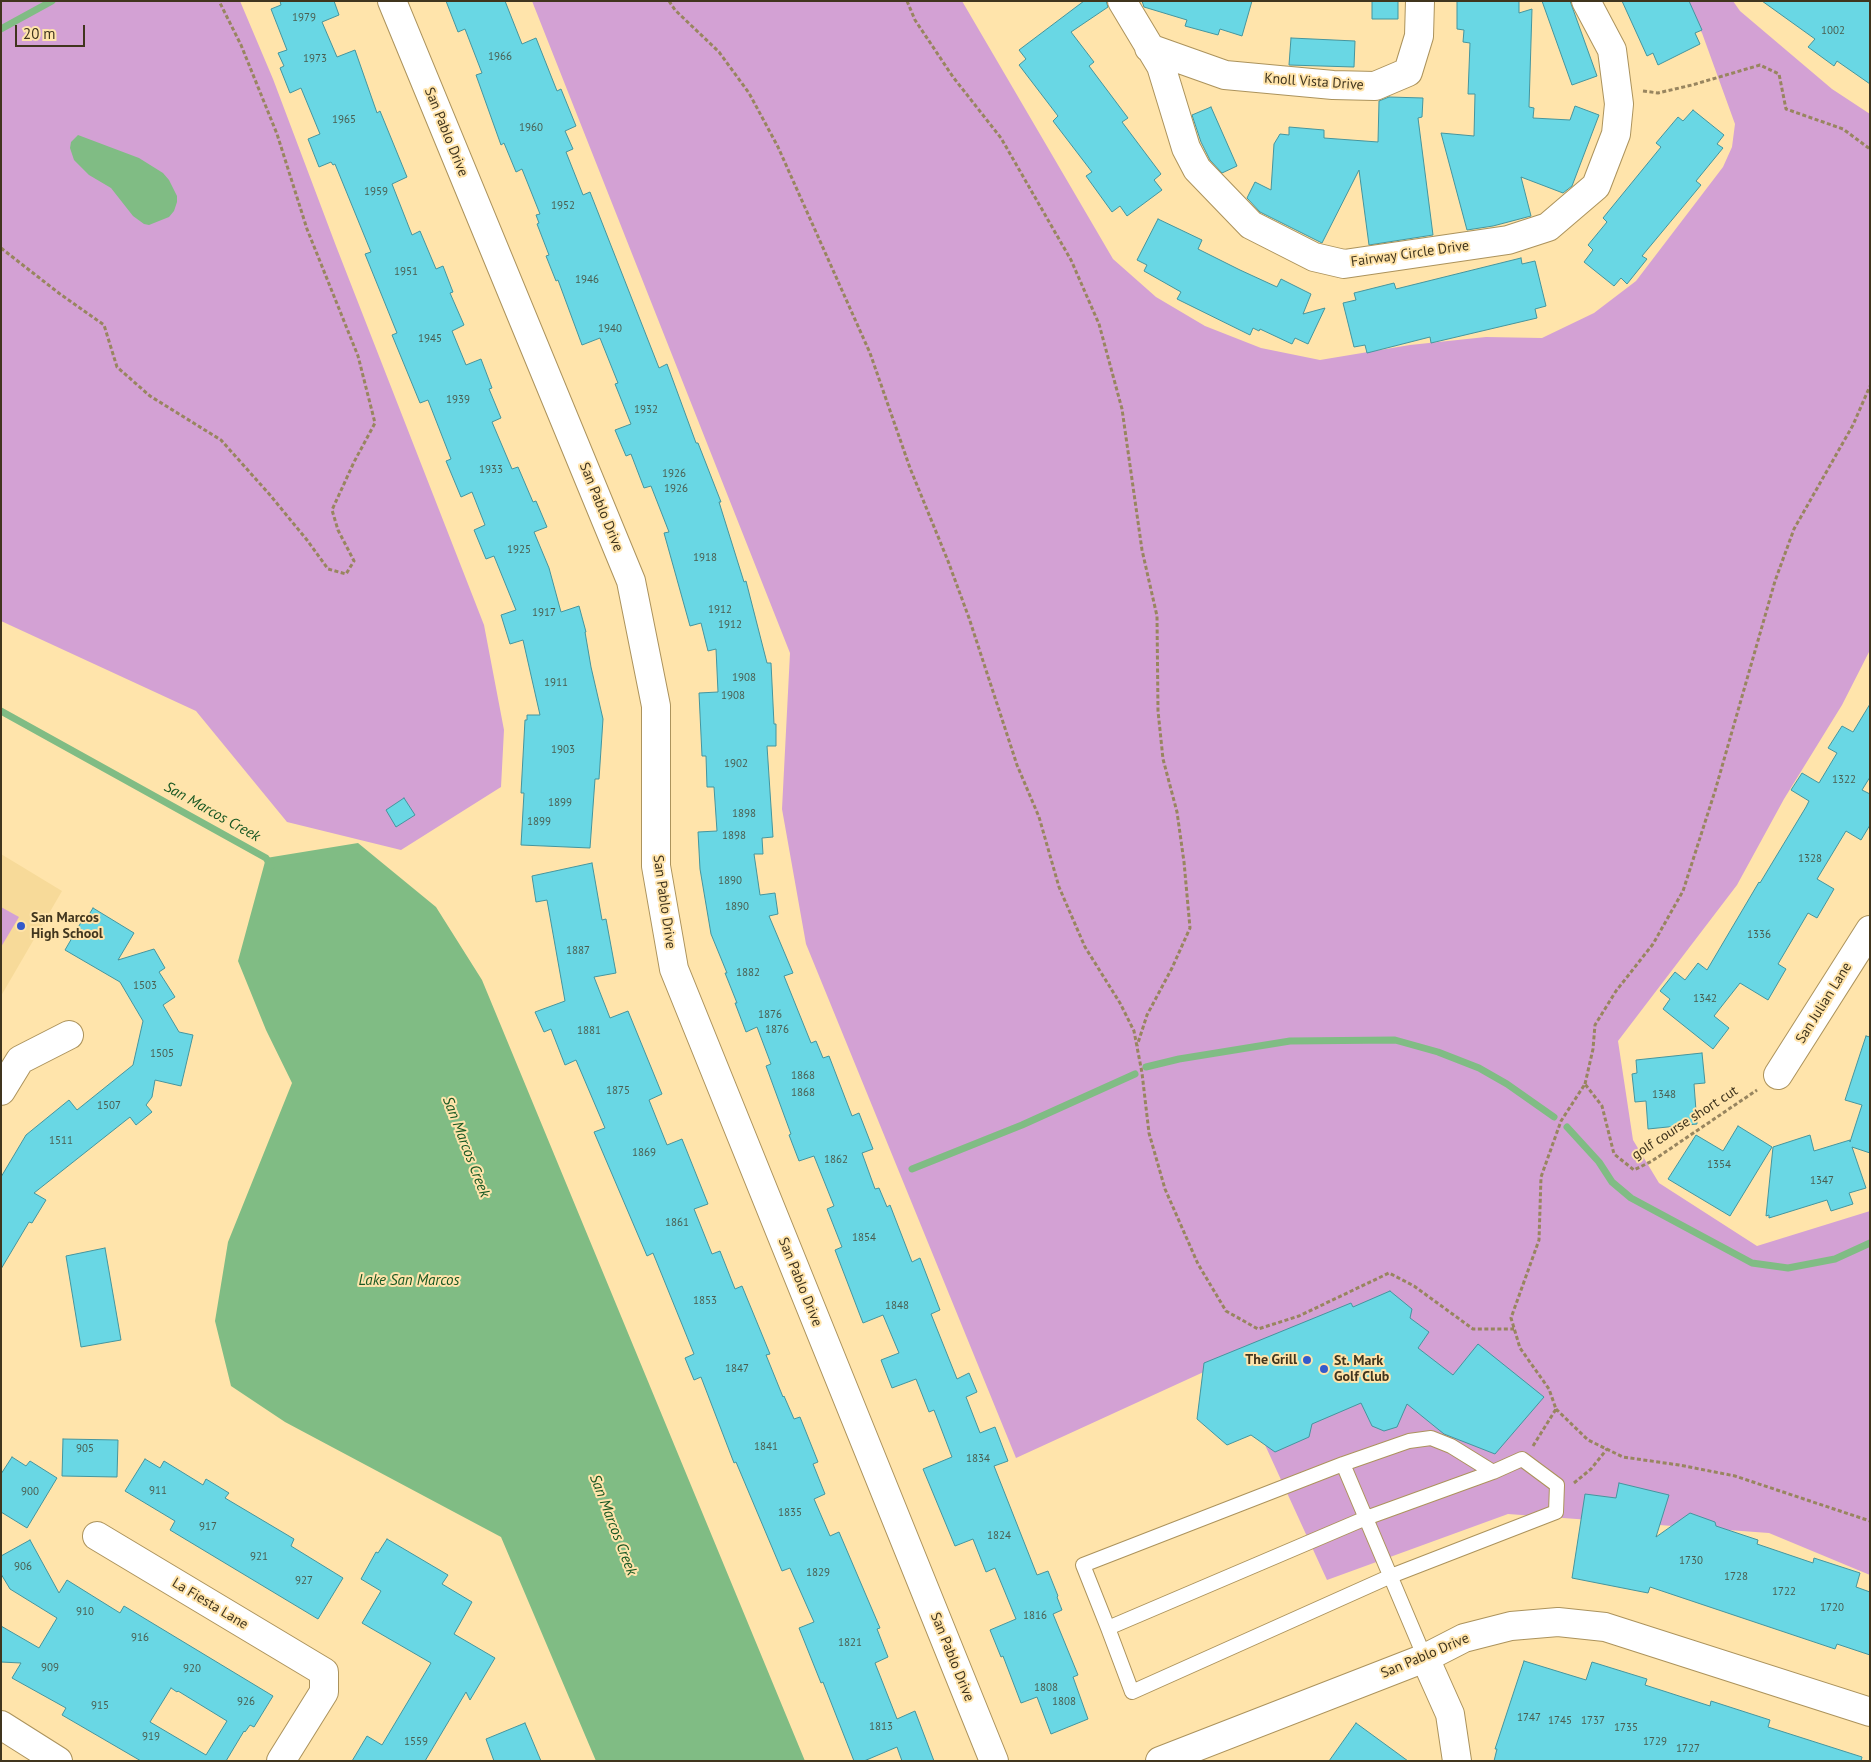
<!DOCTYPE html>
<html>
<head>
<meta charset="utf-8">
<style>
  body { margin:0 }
  #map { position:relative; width:1871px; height:1762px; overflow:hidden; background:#ffe4ab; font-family:"PT Sans",sans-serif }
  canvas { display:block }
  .frame { position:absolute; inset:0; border:2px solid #40351e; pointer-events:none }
  .scale { position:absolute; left:15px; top:25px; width:70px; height:22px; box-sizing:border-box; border:2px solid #40351e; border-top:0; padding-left:6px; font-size:15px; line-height:18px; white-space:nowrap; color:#40351e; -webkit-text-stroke:4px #ffe4ab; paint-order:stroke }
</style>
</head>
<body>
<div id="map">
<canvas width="1871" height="1762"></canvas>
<div class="frame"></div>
<div class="scale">20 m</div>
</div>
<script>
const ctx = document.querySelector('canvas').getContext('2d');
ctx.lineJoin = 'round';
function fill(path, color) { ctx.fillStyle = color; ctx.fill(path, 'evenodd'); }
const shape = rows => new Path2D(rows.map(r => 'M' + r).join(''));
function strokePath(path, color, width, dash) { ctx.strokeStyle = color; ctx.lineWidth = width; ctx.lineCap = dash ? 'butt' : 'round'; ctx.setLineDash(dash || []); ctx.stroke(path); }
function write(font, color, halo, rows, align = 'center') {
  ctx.font = font + ' "PT Sans",sans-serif'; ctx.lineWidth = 4; ctx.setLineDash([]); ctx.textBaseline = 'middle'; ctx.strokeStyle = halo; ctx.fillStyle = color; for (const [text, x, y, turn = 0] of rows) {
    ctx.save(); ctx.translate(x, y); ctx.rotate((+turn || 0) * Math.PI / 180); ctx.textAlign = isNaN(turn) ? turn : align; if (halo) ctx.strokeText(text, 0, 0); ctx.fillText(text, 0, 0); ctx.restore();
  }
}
fill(shape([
  [1,854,62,891,1,996]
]), '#f7da99');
fill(shape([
  [1,1,240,1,273,79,336,246,484,625,504,730,501,787,401,850,287,822,196,711,1,621],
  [532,1,962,1,1113,259,1156,297,1205,326,1261,348,1320,360,1410,345,1486,337,1542,338,1594,313,1636,281,1723,167,1732,147,1735,124,1702,33,1681,1,1733,1,1740,11,1832,89,1870,114,1870,650,1842,705,1784,799,1737,885,1618,1041,1633,1140,1659,1183,1757,1246,1870,1211,1870,1575,1769,1533,1508,1514,1327,1580,1260,1434,1232,1359,1016,1458,806,944,782,809,790,653],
  [1,907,19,917,1,947]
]), '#d3a1d4');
fill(shape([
  [78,135,139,158,163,173,169,180,177,196,177,202,174,211,169,217,149,225,144,224,133,216,111,188,89,175,74,160,70,148,71,142],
  [358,843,436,907,482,980,805,1761,596,1761,501,1537,285,1422,231,1386,215,1321,228,1242,292,1083,266,1030,238,961,266,858]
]), '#80bc84');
strokePath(shape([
  [1,29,52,1],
  [1,711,266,858,271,866],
  [1146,1067,1179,1059,1290,1041,1395,1040,1438,1052,1479,1068,1507,1084,1554,1117],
  [1567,1127,1599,1162,1612,1182,1631,1198,1752,1263,1788,1268,1835,1259,1870,1243],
  [912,1169,1022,1125,1135,1074]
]), '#80bc84', 7);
const building = shape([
  [280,1,334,1,339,15,322,22,337,57,355,50,377,113,380,111,407,177,392,184,412,235,420,231,436,269,443,266,453,292,450,293,464,325,452,331,466,365,481,359,492,388,489,389,501,418,492,422,512,469,518,467,533,502,536,501,547,527,534,532,549,568,561,612,579,606,586,632,585,632,591,667,603,719,599,779,595,779,590,848,521,845,524,793,521,793,525,720,527,720,527,715,540,715,523,640,510,644,501,615,516,610,494,556,486,559,474,530,485,525,472,492,461,497,446,461,451,459,428,400,420,403,392,335,397,333,365,254,371,252,335,164,333,165,331,162,319,167,308,139,320,134,301,88,290,93,280,68,284,66,278,53,287,50,271,9,281,5,280,1],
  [446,1,505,1,522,44,536,38,557,91,561,89,576,126,565,131,573,149,566,152,583,195,590,192,659,368,667,364,696,443,698,443,721,502,719,502,744,582,746,581,767,663,771,663,774,724,776,724,776,746,767,746,773,837,762,838,763,854,754,854,760,895,775,893,778,914,769,916,793,973,784,976,811,1043,816,1041,823,1058,829,1056,852,1116,859,1113,873,1149,862,1153,875,1189,879,1188,887,1207,890,1205,912,1262,920,1258,940,1310,931,1314,957,1379,969,1373,977,1392,966,1397,980,1433,995,1427,1008,1461,994,1466,1037,1575,1048,1571,1058,1596,1057,1597,1062,1610,1053,1614,1078,1675,1073,1677,1088,1719,1051,1734,1037,1697,1021,1703,1003,1656,1001,1657,990,1630,1016,1619,995,1568,986,1572,973,1539,955,1546,923,1469,952,1457,934,1410,929,1412,916,1379,892,1388,881,1360,899,1353,883,1315,863,1323,835,1250,842,1247,827,1209,834,1206,814,1156,799,1161,789,1135,791,1134,766,1066,771,1064,757,1027,746,1032,735,1003,737,1003,725,973,727,973,711,934,700,869,698,832,717,831,714,787,707,787,706,756,702,756,699,693,718,692,716,649,708,651,701,623,690,626,664,533,669,532,651,486,644,488,631,454,626,456,615,430,631,424,615,384,618,383,600,338,582,345,558,280,556,281,546,256,549,255,537,224,539,223,536,215,540,214,522,169,516,172,504,143,501,145,476,75,482,73,465,29,458,32,446,1],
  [1084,1,1106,1,1108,7,1071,32,1094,62,1089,66,1128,118,1122,122,1161,174,1154,180,1162,190,1127,216,1120,206,1112,212,1086,176,1092,172,1053,121,1058,116,1019,65,1026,59,1019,50,1084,1],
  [1142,1,1252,1,1242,36,1220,29,1218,35,1185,26,1187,20,1144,7,1142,1],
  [1372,1,1398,1,1398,19,1372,19,1372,1],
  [1457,1,1519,1,1519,13,1532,9,1529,107,1534,108,1533,118,1570,120,1575,106,1599,115,1572,186,1563,193,1521,177,1531,216,1493,226,1467,230,1441,133,1474,136,1475,94,1468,94,1470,43,1463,42,1464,30,1457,29,1457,1],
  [1542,1,1570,1,1597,76,1572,85,1542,1],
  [1622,1,1689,1,1702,30,1695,33,1700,44,1658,65,1653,53,1647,56,1622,1],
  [1762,1,1870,1,1870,84,1837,61,1834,66,1808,47,1815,39,1762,1],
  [1291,38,1355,41,1354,67,1289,65,1291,38],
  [1389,97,1423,98,1422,117,1418,118,1433,235,1369,245,1359,170,1322,243,1260,212,1247,198,1255,182,1271,190,1274,144,1280,134,1289,135,1289,127,1324,130,1324,138,1378,142,1379,101,1389,97],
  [1211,107,1237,166,1222,173,1210,160,1201,142,1192,115,1211,107],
  [1693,110,1724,135,1717,144,1723,148,1696,181,1701,185,1642,256,1647,259,1627,284,1621,278,1614,286,1584,262,1593,250,1588,245,1607,222,1603,218,1661,147,1656,143,1678,117,1683,121,1693,110],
  [1158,219,1202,240,1198,249,1240,270,1277,287,1281,279,1311,294,1303,314,1325,308,1308,344,1295,338,1292,344,1260,329,1259,331,1253,328,1250,335,1177,299,1181,292,1144,271,1147,265,1137,260,1158,219],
  [1521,258,1522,264,1535,261,1546,306,1535,309,1537,318,1431,343,1430,337,1367,353,1365,345,1354,347,1343,303,1356,300,1354,293,1394,283,1396,289,1521,258],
  [1870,704,1870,777,1862,790,1870,794,1870,825,1861,840,1846,831,1817,879,1834,889,1817,918,1808,913,1778,964,1786,969,1768,1000,1740,983,1714,1016,1729,1028,1713,1049,1663,1009,1670,999,1660,991,1675,972,1685,980,1698,963,1707,970,1759,882,1760,883,1806,807,1809,801,1791,790,1802,773,1819,783,1837,753,1828,748,1842,726,1853,732,1870,704],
  [404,798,415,815,396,827,386,810,404,798],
  [592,863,602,920,606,919,616,973,594,977,610,1018,628,1011,662,1094,649,1100,667,1145,682,1139,708,1204,694,1209,712,1254,720,1251,735,1289,742,1286,770,1354,766,1355,783,1397,784,1396,794,1419,800,1417,818,1462,813,1464,825,1494,814,1499,830,1536,839,1532,880,1628,877,1629,888,1657,875,1663,897,1719,915,1711,934,1761,902,1761,897,1747,864,1761,854,1761,823,1682,821,1683,799,1628,814,1622,790,1568,782,1571,736,1462,734,1463,701,1377,694,1380,685,1358,694,1354,653,1253,647,1256,594,1132,605,1128,576,1060,565,1065,551,1029,544,1032,535,1012,565,1001,547,900,536,902,532,876,592,863],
  [93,908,134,933,118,960,154,949,165,968,159,972,175,997,163,1005,179,1032,193,1035,181,1086,155,1080,152,1097,146,1105,152,1112,136,1125,130,1117,34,1193,46,1200,32,1223,29,1222,1,1269,1,1177,26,1135,69,1100,77,1110,133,1065,143,1021,120,982,65,950,83,919,85,917,87,918,93,908],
  [1866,1036,1870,1037,1870,1153,1852,1147,1866,1188,1849,1193,1853,1204,1831,1211,1827,1200,1769,1218,1769,1215,1766,1216,1773,1147,1810,1135,1814,1151,1850,1140,1850,1142,1862,1105,1845,1100,1866,1036],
  [1702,1053,1705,1083,1694,1084,1697,1124,1648,1129,1646,1101,1635,1102,1632,1074,1637,1073,1636,1060,1702,1053],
  [1738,1126,1772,1147,1730,1216,1668,1179,1696,1135,1723,1151,1738,1126],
  [105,1248,121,1340,81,1347,66,1256,105,1248],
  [1390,1291,1412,1309,1410,1318,1429,1332,1418,1348,1453,1375,1478,1344,1544,1397,1495,1454,1444,1434,1407,1404,1397,1427,1384,1431,1372,1426,1361,1403,1312,1424,1309,1437,1275,1452,1251,1435,1227,1445,1197,1419,1204,1363,1351,1303,1353,1307,1390,1291],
  [63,1439,118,1440,117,1477,62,1476,63,1439],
  [12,1457,26,1466,30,1461,57,1478,27,1528,1,1512,1,1474,12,1457],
  [145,1459,160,1468,164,1461,203,1485,206,1479,229,1493,225,1498,294,1539,291,1546,343,1578,318,1619,170,1530,175,1521,125,1491,145,1459],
  [1619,1483,1669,1495,1656,1537,1690,1513,1715,1522,1716,1526,1758,1540,1757,1544,1813,1563,1814,1558,1860,1573,1856,1587,1870,1592,1870,1655,1837,1644,1835,1649,1650,1587,1648,1593,1572,1578,1585,1494,1616,1498,1619,1483],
  [387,1539,448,1575,442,1584,472,1602,454,1634,495,1658,470,1700,466,1692,425,1761,352,1761,367,1736,382,1745,431,1663,362,1623,381,1591,361,1579,376,1552,378,1553,387,1539],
  [30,1540,59,1593,67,1580,120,1613,124,1606,273,1696,254,1727,250,1725,245,1732,244,1731,226,1761,141,1761,62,1715,66,1708,12,1678,21,1663,1,1662,1,1626,39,1648,57,1618,10,1589,1,1574,1,1556,30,1540],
  [171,1688,177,1692,178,1691,227,1721,206,1755,150,1722,171,1688],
  [1524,1661,1586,1680,1592,1662,1647,1679,1645,1685,1710,1706,1711,1701,1770,1720,1768,1727,1862,1757,1861,1761,1494,1761,1497,1749,1495,1749,1524,1661],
  [525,1723,541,1761,494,1761,486,1739,525,1723],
  [1356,1723,1408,1761,1329,1761,1356,1723]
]);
fill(building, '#69d7e4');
strokePath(building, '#45959e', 1);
const lane = shape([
  [1343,1464,1425,1658],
  [1108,1628,1366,1518,1493,1472,1522,1459,1557,1485,1556,1512,1391,1576,1132,1692,1108,1628,1083,1565,1343,1464,1409,1441,1431,1438,1451,1446,1493,1472]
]);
const street = shape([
  [392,1,631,581,656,706,656,866,674,969,994,1761],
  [1122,1,1161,66,1186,148,1197,169,1251,225,1314,257,1344,264,1508,240,1548,227,1596,186,1616,134,1619,104,1612,50,1586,1],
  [1149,48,1225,75,1333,85,1375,86,1408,72,1419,36,1420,1],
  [1778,1075,1870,930],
  [1,1091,20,1060,69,1035],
  [97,1536,324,1672,324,1692,281,1761],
  [1425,1658,1450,1714,1457,1761],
  [1,1725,58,1761]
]);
const secondary = shape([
  [1160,1761,1425,1658,1464,1638,1511,1626,1558,1622,1605,1627,1870,1712]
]);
strokePath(lane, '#ac935c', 16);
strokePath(street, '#ac935c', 30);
strokePath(secondary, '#ac935c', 30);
strokePath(shape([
  [669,1,675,10,719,52,749,93,778,147,870,353,910,468,948,561,969,618,1017,765,1039,817,1059,887,1085,947,1120,1003,1134,1031,1142,1073,1149,1133,1165,1189,1198,1264,1226,1311,1258,1329,1299,1316,1389,1273,1414,1286,1473,1329,1514,1329],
  [907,1,915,20,953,77,1001,138,1071,260,1099,324,1122,409,1142,550,1157,616,1158,711,1163,759,1177,812,1184,862,1190,928,1172,968,1147,1015,1137,1046],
  [1643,91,1658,93,1692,85,1760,65,1779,74,1786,109,1843,129,1870,149],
  [1,248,60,294,104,325,117,367,150,396,221,440,270,495,307,540,328,569,346,574,354,561,338,530,332,510,354,462,375,423,358,356,307,229,277,134,241,45,219,1],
  [1585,1084,1593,1049,1595,1025,1616,991,1653,944,1683,891,1715,791,1775,581,1794,529,1853,425,1870,386],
  [1556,1409,1588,1440,1623,1457,1679,1465,1735,1476,1870,1521],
  [1533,1446,1556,1409,1549,1389,1520,1348,1511,1318,1539,1240,1541,1177,1561,1121,1585,1084,1602,1106,1614,1154,1634,1170,1652,1161,1757,1090],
  [1574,1483,1591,1469,1607,1449]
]), '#98855f', 3, [4, 2.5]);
strokePath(lane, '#fff', 14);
strokePath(street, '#fff', 28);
strokePath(secondary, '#fff', 28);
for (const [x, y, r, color] of [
  [21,926,5,"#345acb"],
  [1307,1360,5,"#345acb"],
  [1324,1369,5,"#345acb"]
]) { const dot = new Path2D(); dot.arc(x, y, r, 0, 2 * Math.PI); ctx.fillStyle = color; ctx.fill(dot); strokePath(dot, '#ffe4ab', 2); }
write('11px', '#4a5e50', null, [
  ["1979",304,18],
  ["1002",1833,31],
  ["1966",500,57],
  ["1973",315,59],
  ["1965",344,120],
  ["1960",531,128],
  ["1959",376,192],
  ["1952",563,206],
  ["1951",406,272],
  ["1946",587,280],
  ["1940",610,329],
  ["1945",430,339],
  ["1939",458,400],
  ["1932",646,410],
  ["1933",491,470],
  ["1926",674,474],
  ["1926",676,489],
  ["1925",519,550],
  ["1918",705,558],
  ["1912",720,610],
  ["1917",544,613],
  ["1912",730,625],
  ["1908",744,678],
  ["1911",556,683],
  ["1908",733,696],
  ["1903",563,750],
  ["1902",736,764],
  ["1322",1844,780],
  ["1899",560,803],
  ["1898",744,814],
  ["1899",539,822],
  ["1898",734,836],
  ["1328",1810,859],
  ["1890",730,881],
  ["1890",737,907],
  ["1336",1759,935],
  ["1887",578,951],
  ["1882",748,973],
  ["1503",145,986],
  ["1342",1705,999],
  ["1876",770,1015],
  ["1876",777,1030],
  ["1881",589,1031],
  ["1505",162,1054],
  ["1868",803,1076],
  ["1875",618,1091],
  ["1868",803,1093],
  ["1348",1664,1095],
  ["1507",109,1106],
  ["1511",61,1141],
  ["1869",644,1153],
  ["1862",836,1160],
  ["1354",1719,1165],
  ["1347",1822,1181],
  ["1861",677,1223],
  ["1854",864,1238],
  ["1853",705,1301],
  ["1848",897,1306],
  ["1847",737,1369],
  ["1841",766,1447],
  ["905",85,1449],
  ["1834",978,1459],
  ["911",158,1491],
  ["900",30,1492],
  ["1835",790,1513],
  ["917",208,1527],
  ["1824",999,1536],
  ["921",259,1557],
  ["1730",1691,1561],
  ["906",23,1567],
  ["1829",818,1573],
  ["1728",1736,1577],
  ["927",304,1581],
  ["1722",1784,1592],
  ["1720",1832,1608],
  ["910",85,1612],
  ["1816",1035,1616],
  ["916",140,1638],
  ["1821",850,1643],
  ["909",50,1668],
  ["920",192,1669],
  ["1808",1046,1688],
  ["926",246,1702],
  ["1808",1064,1702],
  ["915",100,1706],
  ["1747",1529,1718],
  ["1745",1560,1721],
  ["1737",1593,1721],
  ["1813",881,1727],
  ["1735",1626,1728],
  ["919",151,1737],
  ["1559",416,1742],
  ["1729",1655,1742],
  ["1727",1688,1749]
]);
write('14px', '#40351e', '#ffe4ab', [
  ["Knoll Vista Drive",1314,82,4],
  ["San Pablo Drive",446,132,68],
  ["Fairway Circle Drive",1410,254,-8],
  ["San Pablo Drive",601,507,68],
  ["San Pablo Drive",664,902,82],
  ["San Julian Lane",1824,1003,-58],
  ["golf course short cut",1685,1123,-33],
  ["San Pablo Drive",800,1282,68],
  ["La Fiesta Lane",210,1604,31],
  ["San Pablo Drive",1425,1656,-23],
  ["San Pablo Drive",952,1657,68]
]);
write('bold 14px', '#40351e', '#ffe4ab', [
  ["San Marcos",31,918],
  ["High School",31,934],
  ["The Grill",1297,1360,"right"],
  ["St. Mark",1334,1361],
  ["Golf Club",1334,1377]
], 'left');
write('italic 15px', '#195823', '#ffe4ab', [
  ["San Marcos Creek",212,812,29],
  ["San Marcos Creek",466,1147,69],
  ["Lake San Marcos",409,1281],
  ["San Marcos Creek",613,1525,69]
]);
</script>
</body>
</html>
